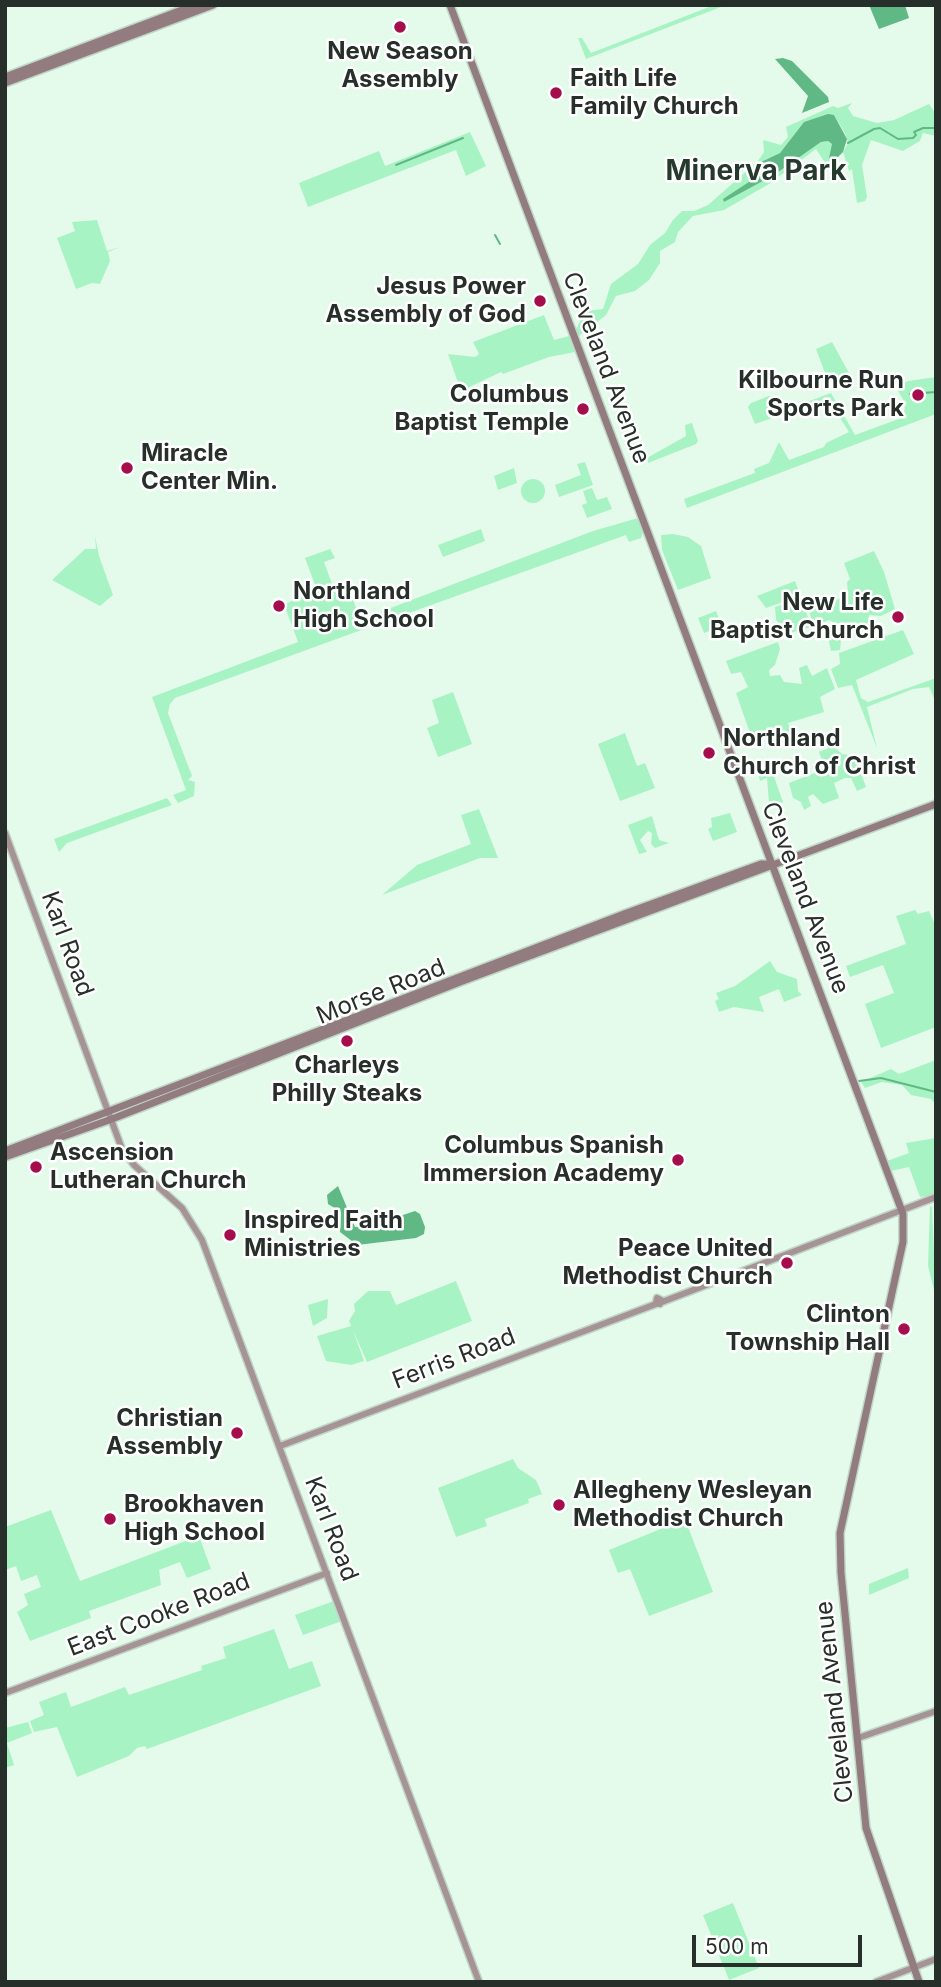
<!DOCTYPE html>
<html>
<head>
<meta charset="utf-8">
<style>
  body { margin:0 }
  #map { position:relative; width:941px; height:1987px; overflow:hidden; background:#e4fbeb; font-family:Inter,sans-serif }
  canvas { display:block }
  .frame { position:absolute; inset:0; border:7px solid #262f29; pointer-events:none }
  .scale { position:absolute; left:692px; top:1935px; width:170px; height:32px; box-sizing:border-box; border:4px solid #262f29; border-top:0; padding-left:9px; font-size:21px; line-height:24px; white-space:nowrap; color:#262f29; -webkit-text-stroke:5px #fff; paint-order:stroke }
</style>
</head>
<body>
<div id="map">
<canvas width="941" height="1987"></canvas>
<div class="frame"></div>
<div class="scale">500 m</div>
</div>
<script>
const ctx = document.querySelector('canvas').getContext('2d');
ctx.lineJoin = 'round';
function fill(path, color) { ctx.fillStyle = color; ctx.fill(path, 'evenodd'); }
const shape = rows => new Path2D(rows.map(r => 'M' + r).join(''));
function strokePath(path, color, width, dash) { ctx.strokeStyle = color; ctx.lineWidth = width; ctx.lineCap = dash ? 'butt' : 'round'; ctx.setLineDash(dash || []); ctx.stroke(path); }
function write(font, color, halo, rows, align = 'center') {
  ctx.font = font + ' Inter,sans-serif'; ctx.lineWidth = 5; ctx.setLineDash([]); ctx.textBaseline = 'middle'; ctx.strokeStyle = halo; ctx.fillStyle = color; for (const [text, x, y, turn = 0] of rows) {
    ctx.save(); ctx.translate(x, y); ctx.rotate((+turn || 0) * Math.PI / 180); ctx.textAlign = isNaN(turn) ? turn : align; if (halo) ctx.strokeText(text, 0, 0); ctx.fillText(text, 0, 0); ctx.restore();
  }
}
fill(shape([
  [714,5,726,5,586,59,578,38,582,38,591,53],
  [852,103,848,108,853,116,877,123,894,120,929,104,936,114,936,136,923,133,920,141,903,151,871,140,862,165,867,197,865,201,857,203,852,169,849,171,843,152,848,143,845,133,834,115,804,122,780,153,765,160,752,180,723,202,774,175,821,142,828,141,832,144,832,163,825,163,816,149,769,184,724,210,693,216,678,232,675,242,660,251,660,263,649,280,635,291,616,296,606,315,579,336,576,329,586,311,603,309,611,284,638,264,650,245,665,233,673,220,682,211,694,211,708,205,758,161,764,152,763,140,781,145,788,137,786,127,833,106,838,108],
  [470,132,486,166,466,176,456,150,308,207,299,183,379,151,385,166],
  [97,220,107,251,120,247,108,252,110,261,100,284,92,283,76,289,57,238,75,231,72,222],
  [544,315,554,340,569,336,575,352,549,357,503,374,501,372,461,391,448,354,475,357,479,354,473,342],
  [832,342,849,373,828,381,816,349],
  [936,377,936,414,687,508,684,499,755,473,754,469,769,463,779,442,789,460,824,447,826,443,849,432,828,399,755,424,748,407,751,403,769,396,773,397,779,410,785,410,831,393,855,435,904,417,905,403,896,387,908,381],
  [692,423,698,441,696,444,648,463,647,458,686,436,685,425],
  [585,462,593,485,559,497,555,485,581,475,577,464],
  [514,468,517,483,498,490,494,476],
  '521 491a12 12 0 1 1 24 0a12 12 0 1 1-24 0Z',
  [592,488,597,500,607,497,612,509,587,518,582,505,587,503,583,491],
  [638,518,643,532,641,538,629,542,626,535,370,627,367,617,593,531],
  [481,529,485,541,443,557,438,545],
  [673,534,688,537,701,546,711,578,678,590,662,550,661,535],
  [95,536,99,556,113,595,100,606,52,580,85,549,96,549],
  [330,549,335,558,324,562,332,584,317,590,305,558],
  [874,551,884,572,895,609,881,616,869,615,867,627,853,627,841,639,840,650,831,651,829,641,835,623,829,620,814,626,809,611,848,595,847,582,850,579,844,563],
  [346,581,364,629,175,698,170,704,168,713,192,776,188,780,195,782,194,796,178,803,173,795,186,790,152,697,298,642,284,604],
  [795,581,800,594,797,597,766,608,757,596],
  [802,598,811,627,787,634,776,620,775,607],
  [716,611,722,626,704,633,698,618],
  [903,630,914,654,856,680,861,698,868,702,936,678,936,703,929,687,913,689,867,707,877,748,852,685,838,688,831,669,840,664,839,653],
  [778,642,780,649,775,665,769,670,770,676,780,675,784,682,802,684,799,668,807,665,812,676,827,668,835,689,820,697,824,712,788,723,794,739,783,745,776,729,752,739,736,693,748,687,741,672,731,674,726,661],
  [453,692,472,744,438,757,427,728,439,723,432,700],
  [625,733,637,766,645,763,655,788,620,801,598,744],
  [833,746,842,754,855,756,866,787,857,791,851,778,845,778,834,783,839,798,823,804,813,794,808,797,811,806,804,810,801,802,793,798,789,783,825,769,819,752],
  [762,765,768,765,772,771,783,802,772,808,769,803,767,778,760,781,758,773],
  [167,798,172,805,67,843,59,852,54,839],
  [479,809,498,858,480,858,382,895,417,865,471,844,461,815],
  [730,813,737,832,713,841,708,829,712,827,711,818],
  [652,816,659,840,669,843,655,848,651,844,652,833,648,831,640,840,647,852,639,854,628,825],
  [915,910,918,914,929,911,936,927,936,1027,881,1048,865,1004,894,993,883,965,850,977,846,966,906,944,896,916],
  [770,961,777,972,797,979,798,991,802,995,784,1002,779,989,759,997,764,1012,734,1007,719,1012,715,1001,719,999,716,993,735,986],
  [936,1060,936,1105,931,1099,911,1095,902,1085,882,1082,865,1088,861,1082,891,1069,899,1074],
  [936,1138,936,1195,920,1197,909,1167,891,1171,887,1161,909,1153,906,1143],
  [930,1206,932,1207,936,1298,928,1266],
  [456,1281,472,1321,367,1362,353,1330,364,1361,351,1365,326,1361,317,1336,351,1326,349,1321,355,1311,354,1304,368,1291,390,1291,396,1305],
  [328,1299,327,1318,313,1326,308,1305],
  [513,1459,518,1468,536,1480,542,1494,528,1499,529,1503,485,1519,487,1526,456,1537,438,1488],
  [51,1510,80,1581,199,1536,211,1569,187,1578,180,1562,159,1570,161,1585,89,1611,91,1618,30,1641,17,1612,28,1605,24,1594,41,1587,37,1575,21,1581,16,1566,5,1570,5,1527],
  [685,1519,713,1592,649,1616,630,1569,618,1573,609,1550],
  [908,1568,909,1578,869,1595,869,1584],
  [334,1601,342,1621,303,1635,295,1615],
  [274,1629,289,1669,312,1661,321,1686,147,1749,145,1746,137,1748,129,1756,77,1777,57,1727,34,1732,30,1721,44,1715,39,1702,66,1692,71,1707,125,1687,129,1695,202,1670,201,1666,226,1658,223,1647],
  [28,1722,32,1733,7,1743,14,1765,5,1768,5,1728],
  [733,1903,759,1968,729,1980,703,1915]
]), '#a8f3c3');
fill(shape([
  [869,5,905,5,909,18,879,29],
  [783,58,792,61,828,97,829,102,802,113,808,96,775,59],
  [828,114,834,115,847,139,843,152,832,163,829,158,832,144,828,141,821,142,774,175,724,202,723,199,755,178,761,162,780,153,804,122],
  [338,1186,355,1227,373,1225,415,1211,420,1214,425,1227,424,1234,416,1238,357,1245,340,1232,341,1212,328,1204,327,1195]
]), '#60b984');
strokePath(shape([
  [848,143,874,129,880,128,898,139,913,138,916,135,914,132,923,128,936,128],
  [396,165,463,138],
  [495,235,500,244],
  [910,394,936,392],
  [859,1081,881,1078,936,1092]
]), '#60b984', 2);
const secondary = shape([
  [5,833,122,1149,134,1165,182,1208,202,1240,479,1982],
  [657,1298,661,1300,660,1304,656,1303,657,1298],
  [662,1302,936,1197],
  [280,1446,656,1304],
  [5,1693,327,1573],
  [858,1738,936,1711],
  [876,1982,936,1959]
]);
const primary = shape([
  [450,5,903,1214,903,1242,840,1533,841,1573,866,1828,919,1982],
  [5,77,195,5],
  [5,83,213,5],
  [5,1151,624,914,761,864,771,864],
  [5,1157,112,1119,460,982,936,804]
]);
strokePath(secondary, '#c2d6c8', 9);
strokePath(primary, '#c2d6c8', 10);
strokePath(secondary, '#a59396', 6);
strokePath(primary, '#927c80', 7);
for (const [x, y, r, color] of [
  [400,27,7,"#a40e4b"],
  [556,93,7,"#a40e4b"],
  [540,301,7,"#a40e4b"],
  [918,395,7,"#a40e4b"],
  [583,409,7,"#a40e4b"],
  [127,468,7,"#a40e4b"],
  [279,606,7,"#a40e4b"],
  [898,617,7,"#a40e4b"],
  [709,753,7,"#a40e4b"],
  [347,1041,7,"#a40e4b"],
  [678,1160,7,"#a40e4b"],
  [36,1167,7,"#a40e4b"],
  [230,1235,7,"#a40e4b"],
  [787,1263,7,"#a40e4b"],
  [904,1329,7,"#a40e4b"],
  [237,1433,7,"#a40e4b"],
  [559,1505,7,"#a40e4b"],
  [110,1519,7,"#a40e4b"]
]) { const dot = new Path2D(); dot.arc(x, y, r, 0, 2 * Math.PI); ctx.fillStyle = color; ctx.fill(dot); strokePath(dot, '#fff', 2.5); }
write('bold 24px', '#262f29', '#fff', [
  ["New Season",400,52,"center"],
  ["Assembly",400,80,"center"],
  ["Faith Life",570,79],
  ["Family Church",570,107],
  ["Jesus Power",526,287,"right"],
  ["Assembly of God",526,315,"right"],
  ["Kilbourne Run",904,381,"right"],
  ["Sports Park",904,409,"right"],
  ["Columbus",569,395,"right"],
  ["Baptist Temple",569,423,"right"],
  ["Miracle",141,454],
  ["Center Min.",141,482],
  ["Northland",293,592],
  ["High School",293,620],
  ["New Life",884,603,"right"],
  ["Baptist Church",884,631,"right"],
  ["Northland",723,739],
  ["Church of Christ",723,767],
  ["Charleys",347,1066,"center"],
  ["Philly Steaks",347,1094,"center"],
  ["Columbus Spanish",664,1146,"right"],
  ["Immersion Academy",664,1174,"right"],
  ["Ascension",50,1153],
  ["Lutheran Church",50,1181],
  ["Inspired Faith",244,1221],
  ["Ministries",244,1249],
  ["Peace United",773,1249,"right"],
  ["Methodist Church",773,1277,"right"],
  ["Clinton",890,1315,"right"],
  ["Township Hall",890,1343,"right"],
  ["Christian",223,1419,"right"],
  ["Assembly",223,1447,"right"],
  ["Allegheny Wesleyan",573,1491],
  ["Methodist Church",573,1519],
  ["Brookhaven",124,1505],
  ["High School",124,1533]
], 'left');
write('24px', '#262f29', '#fff', [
  ["Cleveland Avenue",606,368,69],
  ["Cleveland Avenue",805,898,69],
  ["Karl Road",67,944,70],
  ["Morse Road",381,992,-22],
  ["Ferris Road",454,1359,-21],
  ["Karl Road",331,1529,69],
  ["East Cooke Road",159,1615,-21],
  ["Cleveland Avenue",835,1702,-96]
]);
write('bold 28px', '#26392d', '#fff', [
  ["Minerva Park",756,172]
]);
</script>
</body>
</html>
